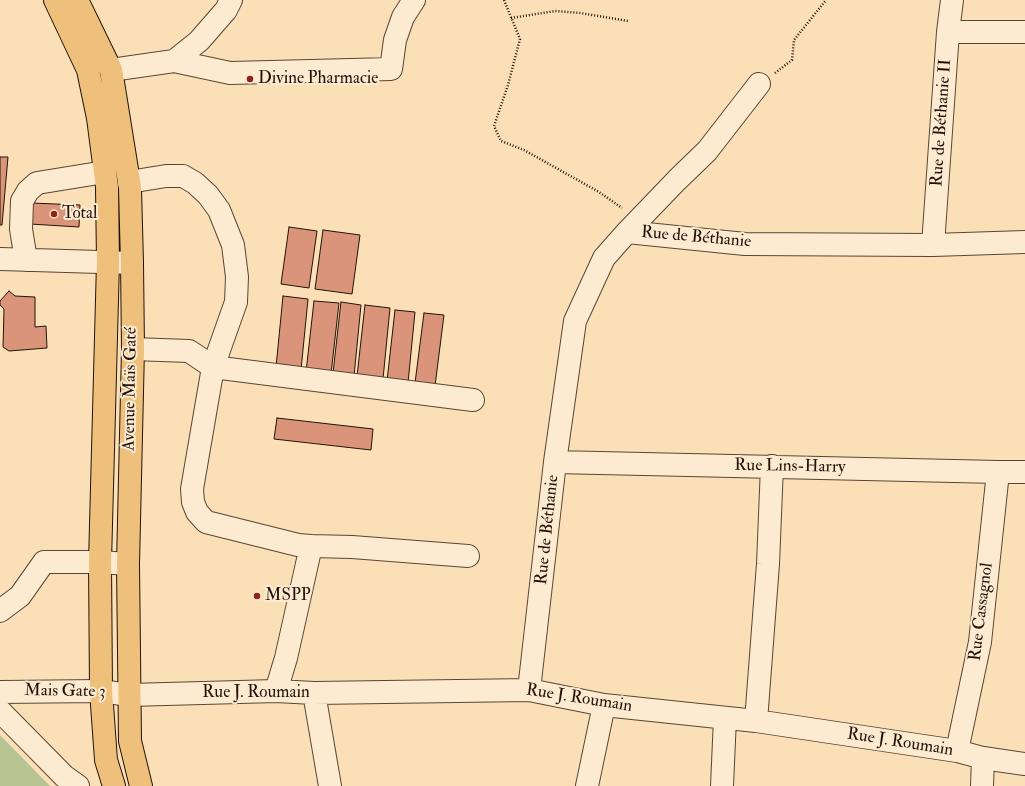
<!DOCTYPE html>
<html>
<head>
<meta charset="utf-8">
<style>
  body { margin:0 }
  canvas { display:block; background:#fbe0b7 }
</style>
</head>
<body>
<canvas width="1025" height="786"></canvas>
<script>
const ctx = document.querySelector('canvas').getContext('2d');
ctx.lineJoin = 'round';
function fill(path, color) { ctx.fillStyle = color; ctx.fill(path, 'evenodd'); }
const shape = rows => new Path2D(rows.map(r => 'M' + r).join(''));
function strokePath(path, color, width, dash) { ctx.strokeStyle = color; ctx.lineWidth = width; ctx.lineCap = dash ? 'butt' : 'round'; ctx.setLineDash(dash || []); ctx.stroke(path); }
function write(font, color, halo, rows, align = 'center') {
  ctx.font = font + ' "IM FELL Double Pica",serif'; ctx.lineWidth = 4; ctx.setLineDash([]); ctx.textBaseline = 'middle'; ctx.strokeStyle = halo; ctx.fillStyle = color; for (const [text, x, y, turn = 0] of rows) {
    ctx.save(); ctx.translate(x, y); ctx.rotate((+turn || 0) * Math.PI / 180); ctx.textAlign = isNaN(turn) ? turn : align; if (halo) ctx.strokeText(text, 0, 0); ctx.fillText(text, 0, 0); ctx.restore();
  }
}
fill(shape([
  [0,735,50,786,0,786]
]), '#b8c393');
const building = shape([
  [0,157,8,157,2,225,0,225,0,157],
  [31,203,80,205,79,227,30,224,31,203],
  [289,227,317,231,309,288,281,284,289,227],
  [323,230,360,235,352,294,315,289,323,230],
  [9,291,15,296,35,297,35,327,46,326,47,348,9,351,3,347,4,309,0,305,0,301,9,291],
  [283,296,308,299,301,370,276,367,283,296],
  [314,301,339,303,331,374,306,372,314,301],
  [341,302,361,305,354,376,333,373,341,302],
  [365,305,390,308,383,379,357,376,365,305],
  [395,310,415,312,408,383,387,381,395,310],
  [424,313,444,315,435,386,415,383,424,313],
  [277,418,373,429,371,450,274,439,277,418]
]);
fill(building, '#da947a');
strokePath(building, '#22120a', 1);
const minor = shape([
  [948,32,1025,32],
  [174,61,199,41,226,10,231,0],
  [111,70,174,61,230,73,391,69,395,40,403,17,414,0],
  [129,182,166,176,183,176,195,183,208,195,219,210,233,245,237,277,236,302,213,367,192,489,193,502,197,512,206,522,298,545,311,546],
  [627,232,745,244,933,245,1025,242],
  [933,245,948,32,952,0],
  [0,259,132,263],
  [26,260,21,229,22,201,28,191,37,183,105,172],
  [133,349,189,351,213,367,473,400],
  [555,462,998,472,1025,472],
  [0,611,20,596,44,562,100,562,128,564],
  [529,690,555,462,575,321,604,258,627,232,677,180,707,151,759,84],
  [276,691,286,658,311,546,352,547,468,556],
  [0,692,101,691,129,695,276,691,314,693,529,690,604,705,756,721,957,751,983,758,1025,764],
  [314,693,330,786],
  [0,711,64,776,78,786],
  [756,721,768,564,772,466],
  [957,751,980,642,998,472],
  [587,786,604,705],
  [722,786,725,718],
  [982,786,983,758]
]);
const major = shape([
  [55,0,88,70,98,118,107,187,108,262,100,562,101,691,106,760,114,786],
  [77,0,111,70,130,188,132,263,133,349,128,564,130,741,141,786]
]);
strokePath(minor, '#584635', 24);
strokePath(major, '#22120a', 24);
strokePath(shape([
  [504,0,520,39,508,85,494,126,501,141,524,150,599,192,622,208],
  [511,18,555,11,580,13,628,21],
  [775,73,792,60,794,40,826,0]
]), '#22120a', 2.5, [1, 2]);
strokePath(minor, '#fcebd0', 22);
strokePath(major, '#eec07c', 22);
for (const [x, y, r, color] of [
  [250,79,4,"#8f2418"],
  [54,214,4,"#8f2418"],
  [257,596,4,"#8f2418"]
]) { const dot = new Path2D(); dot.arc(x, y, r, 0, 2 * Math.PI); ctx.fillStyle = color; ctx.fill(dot); strokePath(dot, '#fcebd0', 1.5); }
write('17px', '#22120a', '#fcebd0', [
  ["Divine Pharmacie",258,79],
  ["Total",62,214],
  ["MSPP",265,596]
], 'left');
write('17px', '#22120a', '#fcebd0', [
  ["Rue de Béthanie II",942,123,-86],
  ["Rue de Béthanie",696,238,5],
  ["Avenue Maïs Gaté",131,389,-89],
  ["Rue Lins-Harry",790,467,1],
  ["Rue de Béthanie",548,530,-84],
  ["Rue Cassagnol",982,612,-83],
  ["Mais Gate 3",65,692,1],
  ["Rue J. Roumain",256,693],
  ["Rue J. Roumain",579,699,9],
  ["Rue J. Roumain",900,743,9]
]);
</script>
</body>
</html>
